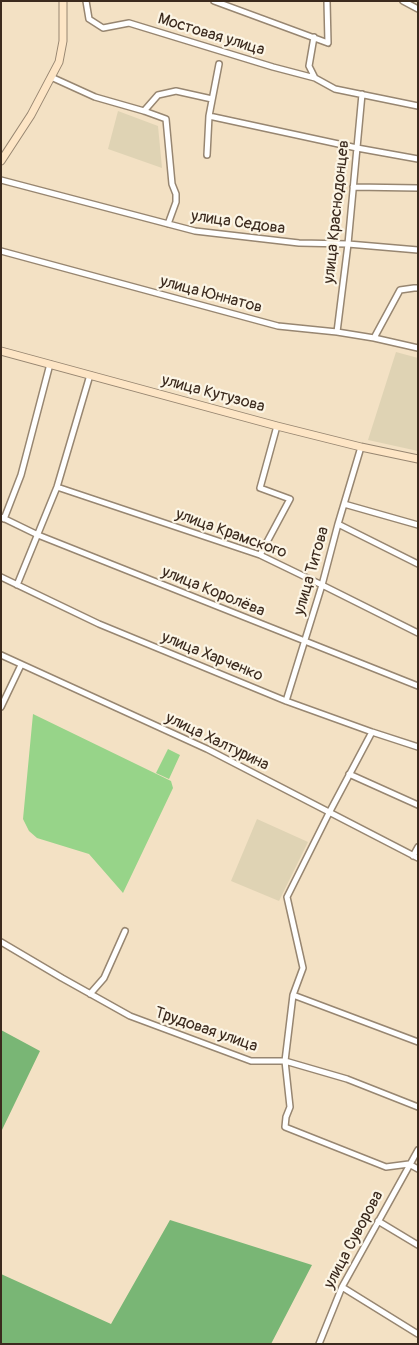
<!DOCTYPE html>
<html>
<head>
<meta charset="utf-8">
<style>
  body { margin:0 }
  #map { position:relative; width:419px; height:1345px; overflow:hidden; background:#f3e1c4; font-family:Pangolin,sans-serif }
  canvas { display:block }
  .frame { position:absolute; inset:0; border:2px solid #3b2a1e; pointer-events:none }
</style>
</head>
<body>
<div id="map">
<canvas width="419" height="1345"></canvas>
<div class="frame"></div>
</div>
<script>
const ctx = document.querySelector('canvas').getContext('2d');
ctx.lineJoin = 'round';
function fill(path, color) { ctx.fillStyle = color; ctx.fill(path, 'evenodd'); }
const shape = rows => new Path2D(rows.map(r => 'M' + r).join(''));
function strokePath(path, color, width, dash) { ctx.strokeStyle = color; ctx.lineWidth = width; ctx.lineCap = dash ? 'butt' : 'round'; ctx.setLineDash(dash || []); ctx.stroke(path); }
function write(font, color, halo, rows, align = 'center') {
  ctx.font = font + ' Pangolin,sans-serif'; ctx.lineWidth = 4.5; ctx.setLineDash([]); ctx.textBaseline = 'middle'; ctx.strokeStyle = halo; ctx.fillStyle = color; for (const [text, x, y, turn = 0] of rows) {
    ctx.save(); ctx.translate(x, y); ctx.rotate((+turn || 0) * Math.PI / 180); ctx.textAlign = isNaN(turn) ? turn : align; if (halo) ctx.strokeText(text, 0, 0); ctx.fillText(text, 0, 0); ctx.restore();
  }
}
fill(shape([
  [118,111,158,126,162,168,108,149],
  [396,352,418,358,418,451,368,440],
  [257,819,308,842,279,901,231,881]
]), '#dfd3b4');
fill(shape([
  [33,714,171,781,173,788,123,893,89,854,37,838,29,831,23,819],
  [168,749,180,755,169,779,156,773]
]), '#97d489');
fill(shape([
  [1,1030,40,1051,1,1132],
  [170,1220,312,1265,271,1344,1,1344,1,1274,111,1324]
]), '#79b675');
const street = shape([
  [86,1,89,19,103,28,129,23,273,67,315,78],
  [214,1,328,43,327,1],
  [403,1,418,9],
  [314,37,309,66,315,78,335,89,418,106],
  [51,77,95,97,144,111,166,119,172,184,176,194,176,202,168,224],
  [144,111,158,95,176,91,212,99],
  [209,116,357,148,418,159],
  [207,155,209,116,219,64],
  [1,180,195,231,299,243,348,244,418,250],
  [353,187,418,188],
  [1,251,278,326,337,332,374,338,418,348],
  [337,332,348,244,362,94],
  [374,338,400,290,414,288,418,288],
  [57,487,260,555,322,585,418,633],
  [344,504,418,525],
  [1,517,38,535,418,686],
  [4,519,21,475,50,364],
  [338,524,418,564],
  [260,555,290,499,260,488,277,426],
  [1,577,99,624,286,701,372,732,418,747],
  [17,585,57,487,90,375],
  [1,655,207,749,418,858],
  [286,701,322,585,338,524,361,447],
  [1,707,21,665],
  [349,774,418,805],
  [413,856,418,847],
  [1,942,62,978,130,1016,251,1061,285,1061,293,995,418,1042],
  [90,994,104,978,125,931],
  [293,995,303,968,287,897,329,813,372,732],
  [418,1107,347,1079,285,1061,290,1107,286,1117,285,1127,386,1167,409,1164,418,1169],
  [378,1221,418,1245],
  [342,1287,418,1334],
  [319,1344,342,1287,418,1150]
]);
const secondary = shape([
  [1,161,31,115,59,62,63,41,63,1],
  [1,351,277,426,361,447,418,459]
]);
strokePath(street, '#978671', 8);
strokePath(secondary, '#978671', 9);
strokePath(street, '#fff', 5);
strokePath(secondary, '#fde5c5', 7);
write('16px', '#3b2a1e', '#fcf5e5', [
  ["Мостовая улица",211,35,17],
  ["улица Краснодонцев",337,212,-84],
  ["улица Седова",238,223,8],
  ["улица Юннатов",211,295,15],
  ["улица Кутузова",213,394,15],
  ["улица Крамского",231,534,20],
  ["улица Титова",312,571,-74],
  ["улица Королёва",213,592,22],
  ["улица Харченко",212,657,22],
  ["улица Халтурина",217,742,26],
  ["Трудовая улица",206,1030,19],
  ["улица Суворова",354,1240,-62]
]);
</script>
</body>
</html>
